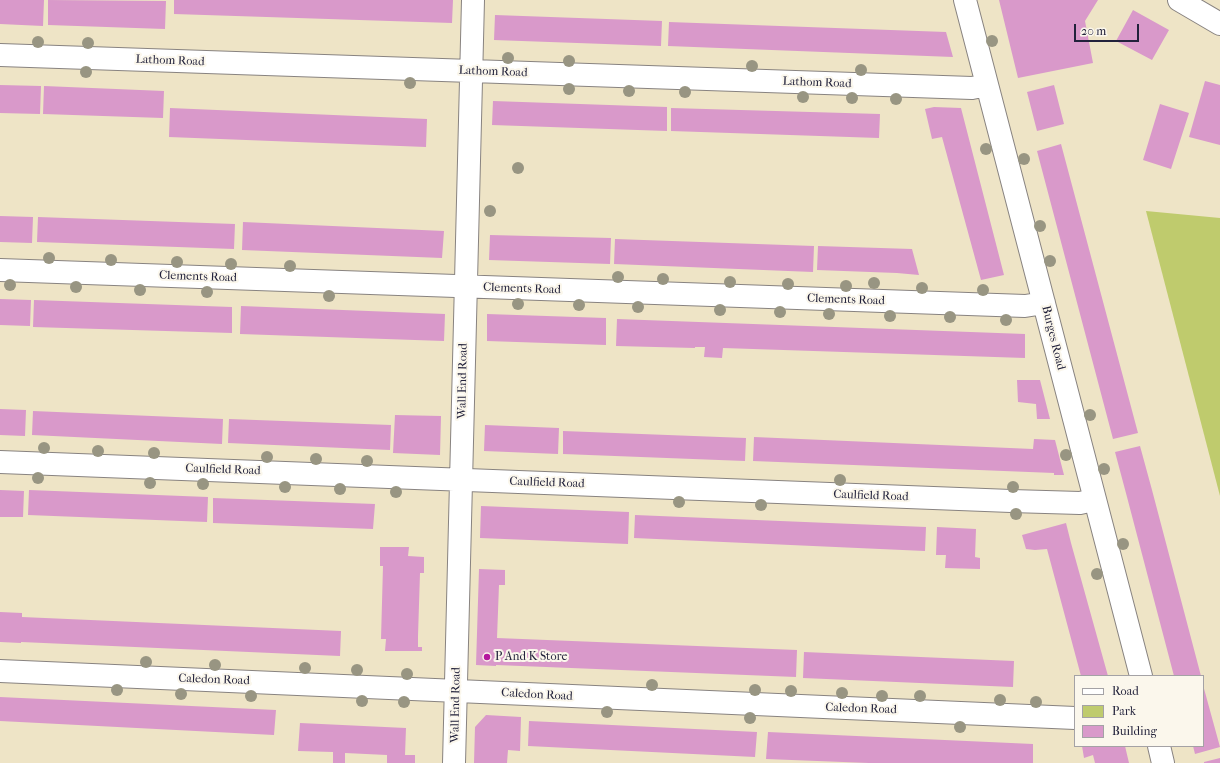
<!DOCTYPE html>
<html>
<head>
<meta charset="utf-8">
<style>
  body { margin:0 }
  #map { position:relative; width:1220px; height:763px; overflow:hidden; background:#eee4c6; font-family:"IM FELL French Canon",serif }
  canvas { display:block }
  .legend { position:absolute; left:1074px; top:675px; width:130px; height:72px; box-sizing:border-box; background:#fbf7ec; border:1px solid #a4a2a5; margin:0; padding:5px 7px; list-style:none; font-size:12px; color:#22223b }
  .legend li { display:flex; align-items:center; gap:8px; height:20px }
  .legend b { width:20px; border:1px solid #a4a2a5 }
  .scale { position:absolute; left:1074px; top:24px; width:65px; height:18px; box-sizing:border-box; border:2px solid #22223b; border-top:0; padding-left:5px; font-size:12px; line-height:14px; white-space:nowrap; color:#22223b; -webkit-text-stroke:3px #fbf7ec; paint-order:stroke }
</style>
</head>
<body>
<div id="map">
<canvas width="1220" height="763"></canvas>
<ul class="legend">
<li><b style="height:5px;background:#fff"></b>Road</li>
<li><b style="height:11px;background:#bfcb6d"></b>Park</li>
<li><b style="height:11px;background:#d999ca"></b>Building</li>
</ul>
<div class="scale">20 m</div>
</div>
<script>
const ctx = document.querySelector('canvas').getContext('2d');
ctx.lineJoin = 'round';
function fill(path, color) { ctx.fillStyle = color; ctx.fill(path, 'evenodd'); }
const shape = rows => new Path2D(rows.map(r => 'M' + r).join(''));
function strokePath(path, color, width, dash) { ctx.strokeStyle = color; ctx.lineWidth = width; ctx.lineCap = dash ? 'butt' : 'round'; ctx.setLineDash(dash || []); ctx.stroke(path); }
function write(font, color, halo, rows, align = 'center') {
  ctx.font = font + ' "IM FELL French Canon",serif'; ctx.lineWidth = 4; ctx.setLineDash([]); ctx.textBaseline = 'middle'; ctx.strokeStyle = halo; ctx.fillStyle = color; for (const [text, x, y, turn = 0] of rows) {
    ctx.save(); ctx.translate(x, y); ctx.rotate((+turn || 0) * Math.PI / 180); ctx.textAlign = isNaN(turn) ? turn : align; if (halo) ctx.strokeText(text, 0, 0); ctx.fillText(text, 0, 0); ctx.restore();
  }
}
fill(shape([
  [1146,211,1220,218,1220,496]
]), '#bfcb6d');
fill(shape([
  [0,0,44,0,43,26,0,24],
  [48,0,166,1,165,29,48,25],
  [174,0,453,0,452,23,174,14],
  [999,0,1098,0,1085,21,1093,63,1018,78],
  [1133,10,1169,30,1152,60,1116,41],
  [495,15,662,21,661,46,494,40],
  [669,22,946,32,953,57,668,46],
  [1205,81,1220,85,1220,145,1189,137],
  [0,85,41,86,40,114,0,113],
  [1054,85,1064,124,1037,131,1027,92],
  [44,86,164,91,163,118,43,114],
  [493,101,667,107,667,131,492,125],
  [1160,104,1189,113,1171,169,1143,160],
  [934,107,961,108,1004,275,981,280,942,137,932,139,925,109],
  [170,108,427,119,426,147,169,137],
  [671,108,880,114,879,138,671,131],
  [1061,144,1138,433,1113,439,1037,151],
  [0,216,33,217,32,243,0,242],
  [38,217,235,224,234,249,37,242],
  [243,222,444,231,442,258,242,250],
  [490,235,611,238,610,264,489,260],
  [615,239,814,246,813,272,614,264],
  [818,246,912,249,919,275,897,273,817,270],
  [0,299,31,300,30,326,0,325],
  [34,300,232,307,232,333,33,327],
  [241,306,445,314,444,341,240,334],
  [487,314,606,318,606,345,487,341],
  [617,319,1025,334,1025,358,723,348,722,358,704,357,705,347,695,347,695,348,616,346],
  [1017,380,1040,380,1050,419,1037,419,1036,404,1018,402],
  [0,409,26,410,25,436,0,435],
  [33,411,223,419,222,444,32,435],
  [395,415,441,416,440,455,393,453],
  [229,419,391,425,390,450,228,443],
  [485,425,559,428,558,454,484,451],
  [563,431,746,438,745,461,563,454],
  [754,437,1033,449,1034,439,1055,440,1064,475,1054,475,1054,473,753,461],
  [1140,446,1152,490,1201,676,1174,676,1127,497,1115,452],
  [0,490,24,491,23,517,0,517],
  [29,490,208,497,207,522,28,515],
  [213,498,375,504,373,529,213,523],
  [481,506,629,512,628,544,480,538],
  [635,515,926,527,925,551,634,538],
  [1066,523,1071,543,1108,676,1081,676,1047,549,1035,550,1026,549,1022,535],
  [937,527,976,529,975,557,980,558,980,569,945,568,946,555,936,555],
  [380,547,409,547,408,556,424,557,424,573,420,573,418,636,418,647,422,647,422,651,385,651,386,639,381,639,383,566,380,566],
  [479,569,505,570,505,585,499,585,497,638,797,650,796,677,496,665,496,666,476,665],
  [0,612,22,613,22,617,341,631,340,656,21,642,21,643,0,642],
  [804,652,1014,661,1013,687,803,678],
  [1203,685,1220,747,1195,754,1193,746,1203,746],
  [0,697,276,710,274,735,0,721],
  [486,715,521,717,520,751,508,750,507,763,474,763,475,727],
  [529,721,757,732,755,757,528,746],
  [300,723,406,728,405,755,415,755,415,763,387,763,387,755,345,753,345,763,333,763,333,752,298,751],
  [768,732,1033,744,1033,763,869,763,766,759],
  [1082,746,1125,746,1129,763,1095,763,1093,755,1084,758],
  [1220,758,1220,763,1204,763,1204,762]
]), '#d999ca');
const minor = shape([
  [965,0,1141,676],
  [1179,0,1220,24],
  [0,55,972,88,987,85],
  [0,270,1025,306,1044,303],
  [0,462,1011,501,1080,503,1094,500],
  [0,671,1075,718],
  [1159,746,1163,763],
  [454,763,473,0]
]);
strokePath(minor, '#888380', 24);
strokePath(minor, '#fff', 22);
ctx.fillStyle = '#989582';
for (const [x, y] of [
  [992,41],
  [38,42],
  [88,43],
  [508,58],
  [569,61],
  [752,66],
  [861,70],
  [86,72],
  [410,83],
  [569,89],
  [629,91],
  [685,92],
  [803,97],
  [852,98],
  [896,99],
  [986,149],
  [1024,159],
  [518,168],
  [490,211],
  [1040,226],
  [49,258],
  [111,260],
  [1050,261],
  [177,262],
  [231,264],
  [290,266],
  [618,277],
  [663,279],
  [730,282],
  [874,283],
  [788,284],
  [10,285],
  [846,286],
  [76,287],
  [922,288],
  [140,290],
  [983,290],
  [207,292],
  [329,296],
  [518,304],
  [579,305],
  [638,307],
  [720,310],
  [780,312],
  [829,314],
  [890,316],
  [950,317],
  [1006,320],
  [1090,415],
  [44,448],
  [98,451],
  [154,453],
  [1066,455],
  [267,457],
  [316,459],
  [367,461],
  [1104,469],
  [38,478],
  [840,480],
  [150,483],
  [203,484],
  [285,487],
  [1013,487],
  [340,489],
  [396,492],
  [679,502],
  [761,505],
  [1016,514],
  [1123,544],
  [1097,574],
  [146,662],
  [215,665],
  [305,668],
  [357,670],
  [407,674],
  [652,685],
  [117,690],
  [755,690],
  [791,691],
  [842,693],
  [181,694],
  [251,696],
  [882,696],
  [920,696],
  [1000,700],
  [362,701],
  [404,702],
  [1036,702],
  [607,712],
  [750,718],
  [960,727]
]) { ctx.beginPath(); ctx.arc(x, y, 6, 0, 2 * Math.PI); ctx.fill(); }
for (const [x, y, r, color] of [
  [487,657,4,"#b5179e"]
]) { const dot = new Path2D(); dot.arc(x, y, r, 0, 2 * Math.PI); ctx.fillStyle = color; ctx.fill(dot); strokePath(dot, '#fbf7ec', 1.5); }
write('12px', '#22223b', '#fbf7ec', [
  ["Lathom Road",170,61,2],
  ["Lathom Road",493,72,2],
  ["Lathom Road",817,83,2],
  ["Clements Road",198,277,2],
  ["Clements Road",522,289,2],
  ["Clements Road",846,300,2],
  ["Burges Road",1053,338,76],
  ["Wall End Road",463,381,-89],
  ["Caulfield Road",223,470,2],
  ["Caulfield Road",547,483,2],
  ["Caulfield Road",871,496,2],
  ["Caledon Road",214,680,2],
  ["Caledon Road",537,695,3],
  ["Wall End Road",456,705,-89],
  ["Caledon Road",861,709,2]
]);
write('12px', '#22223b', '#fbf7ec', [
  ["P And K Store",495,657]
], 'left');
</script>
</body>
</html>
